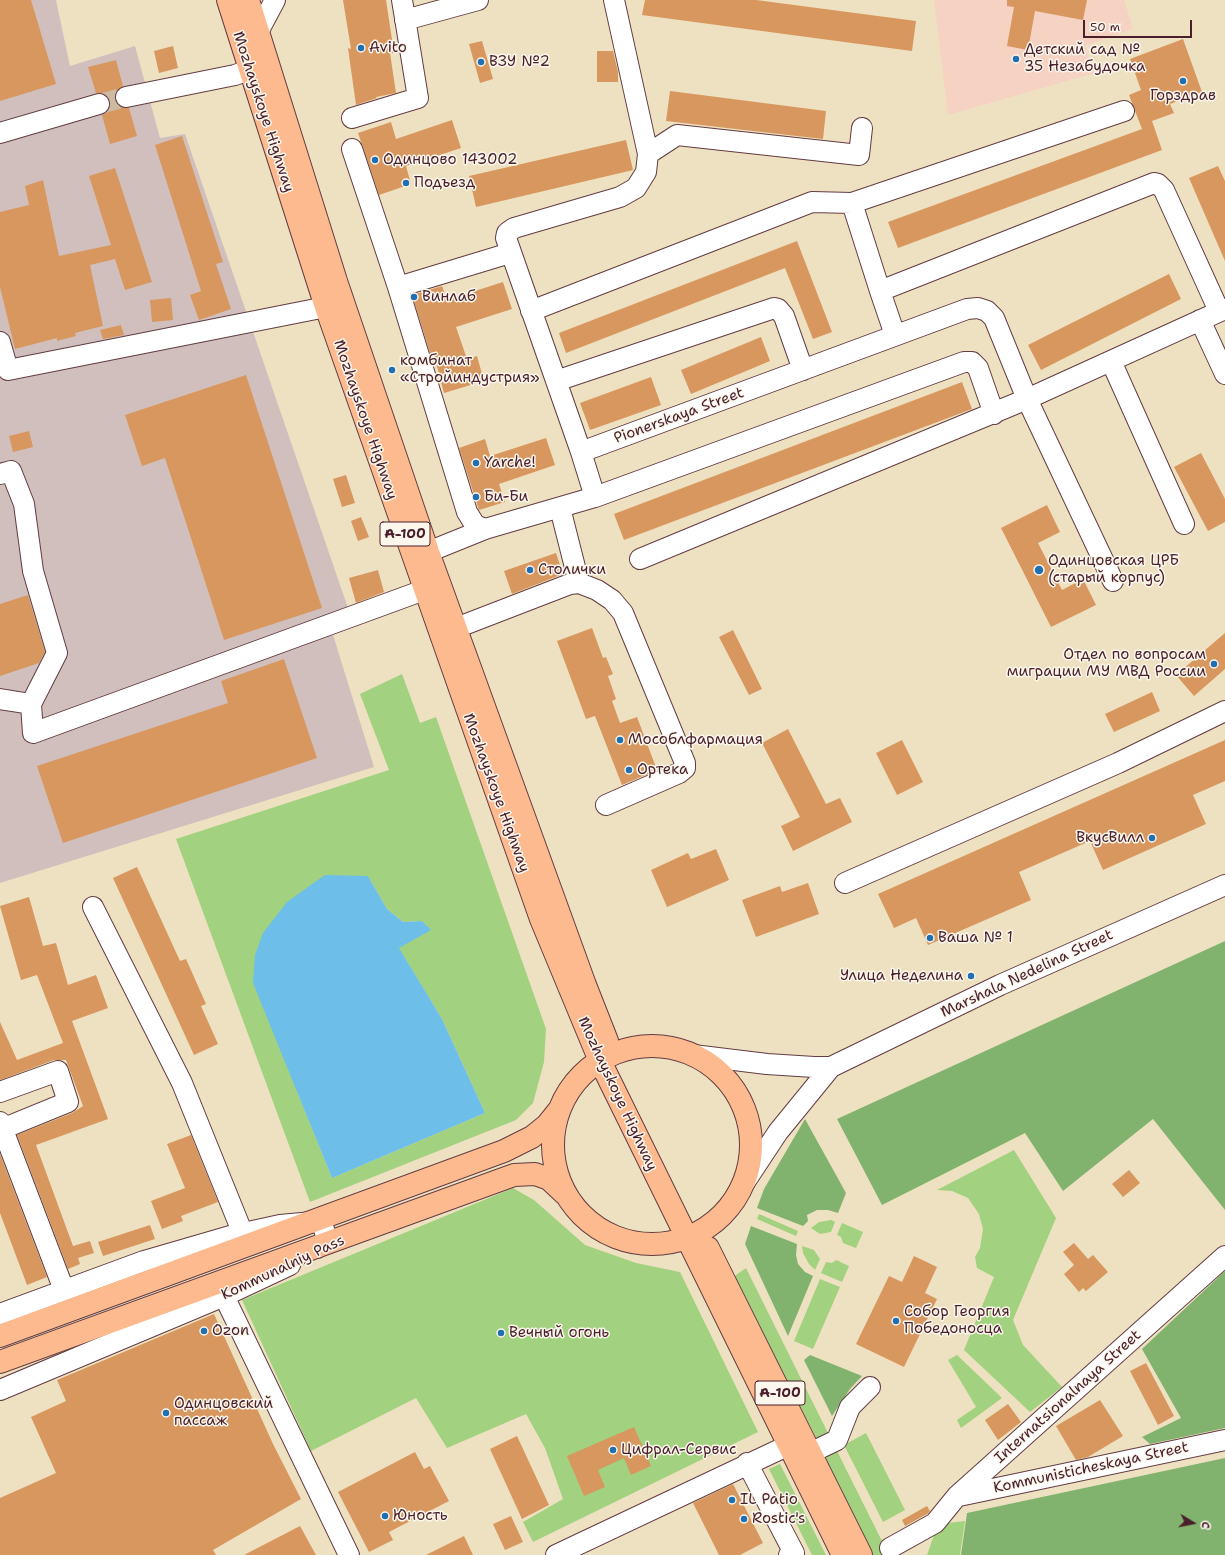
<!DOCTYPE html>
<html>
<head>
<meta charset="utf-8">
<style>
  body { margin:0 }
  #map { position:relative; width:1225px; height:1555px; overflow:hidden; background:#eee1c1; font-family:"Shantell Sans",sans-serif }
  canvas { display:block }
  .north { position:absolute; left:1173px; top:1503px; width:40px; height:40px; -webkit-text-stroke:3px #fbf7ec; paint-order:stroke; rotate:100deg; font-size:11px; font-weight:700; line-height:16px; text-align:center; color:#4a1f2b }
  .north::after { content:''; display:block; margin:auto; width:14px; height:18px; background:#4a1f2b; clip-path:polygon(50% 0,100% 100%,50% 72%,0 100%) }
  .scale { position:absolute; left:1083px; top:20px; width:109px; height:18px; box-sizing:border-box; border:2px solid #4a1f2b; border-top:0; padding-left:5px; font-size:12px; line-height:14px; white-space:nowrap; color:#4a1f2b; -webkit-text-stroke:3px #fbf7ec; paint-order:stroke }
</style>
</head>
<body>
<div id="map">
<canvas width="1225" height="1555"></canvas>
<div class="north">С</div>
<div class="scale">50 m</div>
</div>
<script>
const ctx = document.querySelector('canvas').getContext('2d');
ctx.lineJoin = 'round';
function fill(path, color) { ctx.fillStyle = color; ctx.fill(path, 'evenodd'); }
const shape = rows => new Path2D(rows.map(r => 'M' + r).join(''));
function strokePath(path, color, width, dash) { ctx.strokeStyle = color; ctx.lineWidth = width; ctx.lineCap = dash ? 'butt' : 'round'; ctx.setLineDash(dash || []); ctx.stroke(path); }
function write(font, color, halo, rows, align = 'center') {
  ctx.font = font + ' "Shantell Sans",sans-serif'; ctx.lineWidth = 3; ctx.setLineDash([]); ctx.textBaseline = 'middle'; ctx.strokeStyle = halo; ctx.fillStyle = color; for (const [text, x, y, turn = 0] of rows) {
    ctx.save(); ctx.translate(x, y); ctx.rotate((+turn || 0) * Math.PI / 180); ctx.textAlign = isNaN(turn) ? turn : align; if (halo) ctx.strokeText(text, 0, 0); ctx.fillText(text, 0, 0); ctx.restore();
  }
}
fill(shape([
  [934,0,1124,0,1133,29,1085,46,1095,73,948,115]
]), '#f5d2c2');
fill(shape([
  [0,0,56,0,70,66,135,46,160,138,185,134,349,611,329,622,374,767,0,883]
]), '#d1bfbd');
fill(shape([
  [402,674,420,723,436,717,546,1029,544,1062,533,1103,516,1120,310,1202,176,839,389,770,360,694],
  [368,876,387,909,403,922,422,921,430,930,398,947,442,1019,485,1113,332,1178,297,1091],
  [1014,1150,1056,1218,1013,1320,1023,1345,1062,1387,1030,1412,964,1350,994,1277,977,1268,975,1257,980,1248,983,1229,979,1214,968,1198,952,1191,937,1190],
  [513,1188,534,1200,585,1245,636,1263,680,1272,758,1432,533,1542,523,1522,563,1499,545,1448,526,1414,447,1448,416,1398,311,1451,242,1300],
  [759,1214,798,1231,796,1236,757,1219],
  [831,1220,835,1222,831,1232,820,1234,811,1228,819,1222],
  [842,1223,863,1232,856,1248,843,1243,841,1237,837,1235],
  [802,1246,814,1250,820,1259,815,1270,809,1264,803,1253],
  [836,1260,849,1266,842,1282,821,1273,826,1262,832,1263],
  [746,1268,830,1437,818,1441,733,1277],
  [820,1279,840,1287,813,1349,794,1341],
  [957,1355,1002,1398,961,1428,957,1420,976,1407,948,1360],
  [866,1433,905,1510,883,1522,844,1445],
  [836,1449,889,1555,872,1555,824,1458],
  [780,1464,826,1555,812,1555,769,1469],
  [965,1521,960,1555,927,1555,938,1524]
]), '#a2d17f');
fill(shape([
  [1225,941,1225,1210,1153,1119,1063,1191,1025,1133,882,1205,837,1119],
  [805,1119,846,1193,838,1213,828,1210,817,1210,807,1215,808,1221,803,1226,757,1208,764,1189],
  [751,1226,797,1244,796,1255,798,1264,805,1272,813,1276,788,1336,745,1244],
  [1225,1271,1225,1428,1150,1444,1142,1437,1181,1418,1142,1349],
  [810,1355,862,1376,850,1389,832,1416,804,1360],
  [1225,1458,1225,1555,961,1555,967,1513]
]), '#81b36e');
fill(shape([
  [325,875,368,876,387,909,403,922,422,921,431,930,399,948,442,1019,485,1113,332,1178,253,983,255,955,263,933,287,902]
]), '#6dbee8');
fill(shape([
  [0,0,31,0,56,84,0,101],
  [343,0,386,0,394,53,390,53,396,93,376,97,377,98,356,105,348,48,351,49],
  [645,0,756,0,916,21,912,51,642,15],
  [1007,0,1087,0,1083,20,1035,11,1028,50,1007,46,1014,7,1007,6],
  [1183,39,1202,92,1170,104,1174,113,1152,121,1162,150,898,248,888,222,1142,129,1129,95,1141,90,1130,59],
  [482,41,493,79,480,83,469,44],
  [173,46,178,68,159,73,154,51],
  [597,51,613,51,618,72,618,82,597,82],
  [116,60,123,86,115,93,115,100,122,108,129,108,137,136,110,144,102,115,108,112,110,101,107,95,101,93,96,93,88,67],
  [670,91,826,111,823,139,666,121],
  [452,120,461,148,406,166,411,184,379,195,358,133,391,122,396,139],
  [182,136,223,262,216,264,231,309,199,320,190,295,201,291,155,145],
  [626,140,633,170,476,207,469,176],
  [1218,166,1225,181,1225,261,1189,178],
  [115,168,152,282,125,290,115,259,90,265,103,326,75,333,76,336,57,341,57,338,15,349,0,287,0,212,29,205,25,186,43,180,59,256,111,245,89,176],
  [797,241,832,332,813,339,785,268,566,353,559,333],
  [1169,274,1181,299,1041,370,1028,345],
  [503,282,512,309,456,327,467,359,477,356,484,381,444,393,434,355,431,356,412,295,442,286,447,300],
  [171,298,173,320,152,322,150,300],
  [121,325,124,335,103,339,100,330],
  [761,337,770,361,691,394,681,370],
  [246,375,322,608,224,640,165,458,142,466,125,415],
  [651,377,661,405,590,430,580,403],
  [962,382,972,409,624,540,614,514],
  [29,431,33,447,13,452,9,436],
  [546,438,555,465,499,484,505,502,479,510,459,448,485,439,490,456],
  [1201,453,1225,499,1225,522,1208,531,1174,467],
  [346,475,355,503,342,507,333,479],
  [1047,505,1060,532,1038,543,1062,590,1083,579,1096,605,1051,627,1001,528],
  [361,517,369,537,358,541,351,521],
  [556,553,563,574,512,594,504,571],
  [378,570,384,592,356,603,349,578],
  [28,595,45,652,39,663,0,676,0,604],
  [592,628,603,658,606,657,613,674,608,676,616,699,612,701,620,723,637,717,657,770,622,785,595,716,586,719,557,641],
  [733,630,762,689,749,695,719,637],
  [1225,633,1225,669,1194,696,1176,675],
  [284,659,317,758,63,843,37,766,228,703,221,681],
  [1152,692,1160,711,1114,732,1105,714],
  [788,729,826,804,840,798,852,822,793,851,781,826,800,817,762,743],
  [902,740,923,782,897,795,876,753],
  [1225,740,1225,781,1193,795,1206,824,1103,870,1090,841,1019,872,1031,900,928,945,916,918,894,928,878,894],
  [716,849,729,880,667,907,651,870,688,853,691,859],
  [137,867,180,961,186,959,206,1004,201,1006,218,1044,194,1055,113,878],
  [808,883,819,914,756,937,742,900,780,886,782,892],
  [29,897,43,946,56,943,68,985,96,975,108,1008,72,1021,108,1119,36,1145,73,1246,90,1241,94,1253,78,1258,80,1264,68,1269,17,1135,72,1113,83,1106,66,1060,54,1060,0,1080,0,1022,17,1060,63,1043,37,975,21,980,0,906],
  [191,1135,218,1202,181,1216,183,1221,162,1229,151,1201,185,1188,167,1144],
  [0,1154,47,1277,27,1285,0,1213],
  [1129,1170,1140,1183,1123,1197,1112,1184],
  [150,1225,155,1239,103,1256,98,1242],
  [1074,1243,1088,1259,1093,1255,1108,1272,1086,1291,1083,1288,1079,1292,1064,1274,1074,1265,1063,1252],
  [914,1256,937,1267,925,1293,937,1299,904,1367,856,1344,889,1276,902,1282],
  [214,1314,273,1444,301,1499,213,1550,216,1555,0,1555,0,1498,56,1473,31,1417,66,1401,57,1380],
  [1146,1363,1174,1416,1158,1425,1130,1371],
  [1100,1400,1123,1436,1088,1457,1076,1460,1056,1426],
  [1008,1404,1021,1422,998,1440,985,1420],
  [634,1427,651,1466,631,1475,624,1458,598,1470,605,1487,584,1496,567,1456],
  [517,1436,549,1505,522,1519,490,1449],
  [415,1452,424,1469,430,1466,449,1501,389,1532,393,1540,369,1552,338,1492],
  [733,1484,763,1543,740,1555,719,1555,693,1503],
  [927,1506,930,1511,927,1514,905,1526,902,1520],
  [511,1516,523,1542,505,1550,493,1524],
  [300,1526,316,1555,244,1555],
  [464,1536,473,1555,426,1555]
]), '#d8975e');
strokePath(shape([
  [99,104,126,97]
]), '#cdbaa3', 20, [20, 10]);
const minor = shape([
  [405,20,478,0],
  [258,32,275,0],
  [126,97,235,75,249,70],
  [1124,111,852,203,880,291,1154,183,1158,184,1164,190,1219,311],
  [352,118,418,98,402,0],
  [0,133,99,104],
  [352,149,398,287,467,512,475,525,485,529],
  [648,154,677,135,859,155,862,128],
  [398,287,510,253],
  [880,291,895,335],
  [531,311,812,202,852,203],
  [1200,320,1225,374],
  [0,342,8,370,326,307],
  [1111,361,1184,524],
  [556,381,774,308,778,309,784,316,803,370],
  [581,452,506,238,507,233,514,228,620,197,636,188,646,172,648,154,614,0],
  [0,474,11,471,24,504,33,571,57,653,31,704,33,733,424,590],
  [595,497,964,362,972,362,978,368,994,414],
  [560,508,579,583],
  [428,552,485,529,595,497,581,452,967,309,978,308,987,311,994,318,1027,399,1225,309],
  [640,559,1027,399,1113,581],
  [456,628,570,584,579,583,597,590,612,600,623,613,685,763,685,768,679,773,606,805],
  [0,699,31,704],
  [845,883,1118,763,1225,711],
  [93,907,182,1083,243,1234],
  [693,1055,767,1064,814,1067,831,1067],
  [0,1092,58,1071,68,1102,2,1129],
  [0,1122,64,1290],
  [739,1191,778,1132,831,1067,1000,985,1225,885],
  [224,1296,349,1555],
  [0,1314,144,1261,230,1236,280,1225,313,1222,318,1223,323,1226,326,1236,324,1241,317,1248],
  [0,1390,224,1296,290,1265],
  [810,1453,837,1440,850,1407,870,1387],
  [747,1463,794,1553,789,1555],
  [959,1496,1225,1440],
  [890,1548,935,1523,957,1496,1225,1256],
  [556,1555,789,1445]
]);
const major = shape([
  [228,0,326,307,541,919,600,1061,843,1555],
  [248,0,336,281,428,552,585,985,607,1041],
  '553 1145a99 99 0 1 1 198 0a99 99 0 1 1-198 0Z',
  [708,1248,861,1555],
  [0,1336,504,1151,532,1137,547,1125,559,1110],
  [0,1362,514,1175,535,1174,549,1179,565,1194]
]);
strokePath(minor, '#633c42', 22);
strokePath(major, '#633c42', 24);
strokePath(minor, '#fff', 20);
strokePath(major, '#fcba8e', 22);
for (const [x, y, r, color] of [
  [361,48,4,"#1f6fb2"],
  [1016,59,4,"#1f6fb2"],
  [481,62,4,"#1f6fb2"],
  [1183,81,4,"#1f6fb2"],
  [375,160,4,"#1f6fb2"],
  [406,183,4,"#1f6fb2"],
  [414,297,4,"#1f6fb2"],
  [392,370,4,"#1f6fb2"],
  [476,463,4,"#1f6fb2"],
  [476,497,4,"#1f6fb2"],
  [530,570,4,"#1f6fb2"],
  [1039,570,5,"#1f6fb2"],
  [1214,664,4,"#1f6fb2"],
  [620,740,4,"#1f6fb2"],
  [629,770,4,"#1f6fb2"],
  [1152,838,4,"#1f6fb2"],
  [930,938,4,"#1f6fb2"],
  [971,976,4,"#1f6fb2"],
  [896,1321,4,"#1f6fb2"],
  [204,1331,4,"#1f6fb2"],
  [501,1333,4,"#1f6fb2"],
  [166,1413,4,"#1f6fb2"],
  [613,1450,4,"#1f6fb2"],
  [732,1500,4,"#1f6fb2"],
  [385,1516,4,"#1f6fb2"],
  [744,1519,4,"#1f6fb2"]
]) { const dot = new Path2D(); dot.arc(x, y, r, 0, 2 * Math.PI); ctx.fillStyle = color; ctx.fill(dot); strokePath(dot, '#fbf7ec', 1.5); }
for (const [x, y, w] of [
  [405,534,50],
  [780,1393,50]
]) { const box = new Path2D(); box.roundRect(x - w / 2, y - 12, w, 24, 3); ctx.fillStyle = '#fbf7ec'; ctx.fill(box); strokePath(box, '#4a1f2b', 1); }
write('bold 14px', '#4a1f2b', null, [
  ["А-100",405,534],
  ["А-100",780,1393]
]);
write('15px', '#4a1f2b', '#fbf7ec', [
  ["Avito",369,48],
  ["Детский сад №",1024,50],
  ["35 Незабудочка",1024,67],
  ["ВЗУ №2",489,62],
  ["Горздрав",1183,96,"center"],
  ["Одинцово 143002",383,160],
  ["Подъезд",414,183],
  ["Винлаб",422,297],
  ["комбинат",400,361],
  ["«Стройиндустрия»",400,378],
  ["Yarche!",484,463],
  ["Би-Би",484,497],
  ["Одинцовская ЦРБ",1048,561],
  ["(старый корпус)",1048,578],
  ["Столички",538,570],
  ["Отдел по вопросам",1206,655,"right"],
  ["миграции МУ МВД России",1206,672,"right"],
  ["Мособлфармация",628,740],
  ["Ортека",637,770],
  ["ВкусВилл",1144,838,"right"],
  ["Ваша № 1",938,938],
  ["Улица Неделина",963,976,"right"],
  ["Собор Георгия",904,1312],
  ["Победоносца",904,1329],
  ["Ozon",212,1331],
  ["Вечный огонь",509,1333],
  ["Одинцовский",174,1404],
  ["пассаж",174,1421],
  ["Цифрал-Сервис",621,1450],
  ["IL Patio",740,1500],
  ["Юность",393,1516],
  ["Rostic's",752,1519]
], 'left');
write('15px', '#4a1f2b', '#fbf7ec', [
  ["Mozhayskoye Highway",263,112,72],
  ["Pionerskaya Street",679,416,-20],
  ["Mozhayskoye Highway",365,420,71],
  ["Mozhayskoye Highway",496,793,70],
  ["Marshala Nedelina Street",1027,974,-25],
  ["Mozhayskoye Highway",617,1094,65],
  ["Kommunalniy Pass",283,1268,-25],
  ["Internatsionalnaya Street",1068,1397,-42],
  ["Kommunisticheskaya Street",1091,1468,-12]
]);
</script>
</body>
</html>
